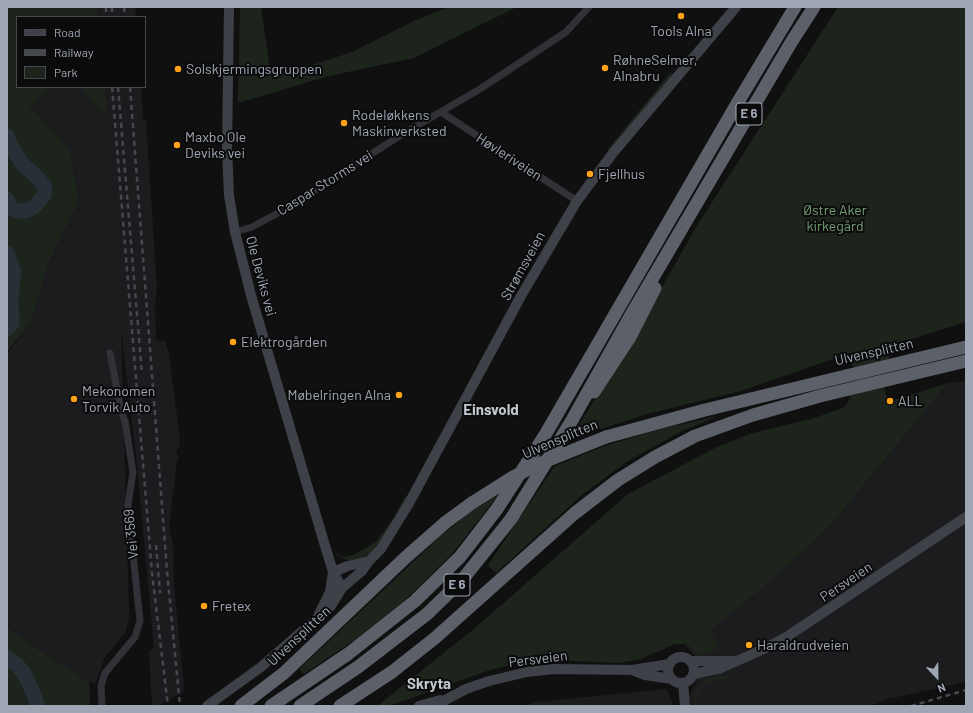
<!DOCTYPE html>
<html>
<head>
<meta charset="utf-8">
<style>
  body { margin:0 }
  #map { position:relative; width:973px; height:713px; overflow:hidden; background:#101011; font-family:Barlow,sans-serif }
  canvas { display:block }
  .frame { position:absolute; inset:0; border:8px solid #a0a7b4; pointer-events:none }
  .legend { position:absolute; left:16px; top:16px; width:130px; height:72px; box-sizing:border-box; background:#0b0b0c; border:1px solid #47494f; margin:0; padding:5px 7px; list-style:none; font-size:12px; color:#a0a7b4 }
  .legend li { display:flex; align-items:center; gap:8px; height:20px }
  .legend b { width:20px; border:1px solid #47494f }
  .north { position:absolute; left:917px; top:657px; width:40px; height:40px; -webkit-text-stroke:3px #0b0b0c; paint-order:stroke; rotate:158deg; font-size:11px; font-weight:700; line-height:16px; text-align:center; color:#a0a7b4 }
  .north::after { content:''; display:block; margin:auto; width:14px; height:18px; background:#a0a7b4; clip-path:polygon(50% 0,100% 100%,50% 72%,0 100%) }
</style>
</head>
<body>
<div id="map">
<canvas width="973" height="713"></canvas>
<div class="frame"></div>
<ul class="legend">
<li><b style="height:5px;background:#3e4147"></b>Road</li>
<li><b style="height:5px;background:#45484e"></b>Railway</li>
<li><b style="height:11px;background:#1c241c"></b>Park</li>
</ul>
<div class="north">N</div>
</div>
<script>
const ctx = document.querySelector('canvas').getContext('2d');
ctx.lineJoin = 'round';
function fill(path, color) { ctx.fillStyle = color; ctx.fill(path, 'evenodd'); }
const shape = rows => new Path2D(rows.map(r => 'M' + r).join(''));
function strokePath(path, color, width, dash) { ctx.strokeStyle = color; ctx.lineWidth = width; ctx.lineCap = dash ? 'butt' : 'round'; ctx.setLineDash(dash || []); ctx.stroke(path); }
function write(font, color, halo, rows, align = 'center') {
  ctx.font = font + ' Barlow,sans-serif'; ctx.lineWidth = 4; ctx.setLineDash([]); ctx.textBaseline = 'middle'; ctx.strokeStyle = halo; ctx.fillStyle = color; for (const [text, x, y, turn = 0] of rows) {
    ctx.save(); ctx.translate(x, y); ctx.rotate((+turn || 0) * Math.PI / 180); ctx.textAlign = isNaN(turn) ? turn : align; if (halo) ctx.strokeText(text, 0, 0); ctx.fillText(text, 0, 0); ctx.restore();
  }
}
fill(shape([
  [97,7,135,7,136,17,98,17],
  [49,87,80,87,107,119,105,87,141,87,143,119,146,121,157,288,155,304,156,340,165,341,169,354,180,440,179,448,176,450,179,460,177,461,169,527,173,545,174,585,184,689,182,693,157,706,152,706,149,651,154,648,136,455,121,329,129,607,129,620,125,633,105,657,96,683,89,682,39,650,7,627,7,354,31,323,47,266,79,201,69,149,30,107],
  [966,381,966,682,888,699,871,706,692,706,688,698,704,666,679,638,830,526,948,383],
  [667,689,674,706,526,706,536,702]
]), '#1c1c1e');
fill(shape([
  [7,7,97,7,98,17,17,17,17,87,49,87,30,107,69,149,79,201,47,266,31,323,7,352],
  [240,7,261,7,270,69,297,70,352,52,416,20,449,7,517,7,414,58,329,76,238,103],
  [838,7,966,7,966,322,899,343,889,357,883,381,888,402,948,383,830,526,763,587,710,630,719,648,700,656,688,644,675,644,641,659,619,663,551,660,523,662,490,670,389,706,377,706,475,628,628,494,713,449,749,434,811,419,843,408,847,404,853,390,855,377,850,353,741,391,647,414,570,439,635,335,696,227],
  [670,73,673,74,610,150,608,149],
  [80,87,105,87,107,119],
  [718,416,680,432,628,461,583,494,496,573,488,565,555,466,605,446,660,429],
  [499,494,452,554,403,602,356,639,304,674,299,669,442,535,468,514],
  [405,497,408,497,378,546,373,551,364,557,350,561,336,555,335,553,344,557,353,555,376,542,394,517],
  [7,627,39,650,89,682,90,706,7,706],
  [731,675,732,678,713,681,706,683,698,692,696,706,693,706,696,691,706,678]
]), '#1c241c');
strokePath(shape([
  [7,136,10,144,23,165,37,177,45,187,44,195,34,207,26,211,17,211,10,207,7,199],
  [7,253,14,272,11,296,12,323,7,329],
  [7,658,17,665,24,673,35,697,37,706]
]), '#263036', 15);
strokePath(shape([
  [441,112,577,201],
  [235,232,252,227,291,206,401,135,480,89,566,32,589,7],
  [102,706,101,686,105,673,135,637,140,621,128,505,133,472,125,421,121,411,110,353]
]), '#313237', 7);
strokePath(shape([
  [229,7,227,149,229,195,235,232,252,299,323,539,333,572,342,588],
  [333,572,348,566,369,561],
  [319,614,330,592,333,572],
  '668 670a13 13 0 1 1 26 0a13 13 0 1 1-26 0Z',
  [690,661,734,661],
  [632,670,645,675,672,679],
  [694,674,721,668,766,648,788,636,966,517],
  [683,683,685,706],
  [207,706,261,667,331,606,342,588,362,571,369,561,381,549,408,505,521,296,577,201,613,153,736,7],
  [419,706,440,700],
  [434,706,466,689,489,681,527,672,554,669,632,670,670,664]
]), '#3e4147', 10);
strokePath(shape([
  [594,392,630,337,655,288],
  [606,437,705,410,966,347],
  [241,706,284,673,405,558,446,522,472,503],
  [271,706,348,654,415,601,460,557,497,509,545,435,738,102,795,7],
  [300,706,358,667,427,614,462,580,511,519,571,422,631,315,792,41,814,7],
  [340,706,392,672,435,638,575,513,618,480,655,457,695,436,753,415,820,396,966,361]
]), '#5c6068', 13);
strokePath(shape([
  [106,7,106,17],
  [112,7,112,17],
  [124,7,125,17],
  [112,87,152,573,168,706],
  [118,87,142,374],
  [130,87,167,571,180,706],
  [156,545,160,593],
  [911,706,966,690]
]), '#45484e', 2.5, [5, 4]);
strokePath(shape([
  [472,503,513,477,541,463,606,437]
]), '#5c6068', 13);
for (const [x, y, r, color] of [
  [681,16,4,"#ffa31a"],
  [605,68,4,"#ffa31a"],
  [178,69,4,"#ffa31a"],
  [344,123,4,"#ffa31a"],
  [177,145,4,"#ffa31a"],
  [590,174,4,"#ffa31a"],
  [233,342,4,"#ffa31a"],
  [399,395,4,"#ffa31a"],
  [74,399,4,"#ffa31a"],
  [890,401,4,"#ffa31a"],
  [204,606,4,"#ffa31a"],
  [749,645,4,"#ffa31a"]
]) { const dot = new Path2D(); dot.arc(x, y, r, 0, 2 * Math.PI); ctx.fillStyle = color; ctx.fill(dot); strokePath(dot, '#0b0b0c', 1.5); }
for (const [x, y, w] of [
  [749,114,26],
  [457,585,26]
]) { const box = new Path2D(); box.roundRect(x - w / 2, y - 11, w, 22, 3); ctx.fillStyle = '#0b0b0c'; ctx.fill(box); strokePath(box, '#a0a7b4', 1); }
write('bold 13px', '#a0a7b4', null, [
  ["E 6",749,114],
  ["E 6",457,585]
]);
write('14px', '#a0a7b4', '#0b0b0c', [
  ["Tools Alna",681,31,"center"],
  ["RøhneSelmer,",613,60],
  ["Alnabru",613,76],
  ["Solskjermingsgruppen",186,69],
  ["Rodeløkkens",352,115],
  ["Maskinverksted",352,131],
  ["Maxbo Ole",185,137],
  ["Deviks vei",185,153],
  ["Fjellhus",598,174],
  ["Elektrogården",241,342],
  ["Mekonomen",82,391],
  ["Torvik Auto",82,407],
  ["Møbelringen Alna",391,395,"right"],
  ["ALL",898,401],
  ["Fretex",212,606],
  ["Haraldrudveien",757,645]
], 'left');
write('14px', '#a0a7b4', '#0b0b0c', [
  ["Høvleriveien",509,157,33],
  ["Caspar Storms vei",325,183,-32],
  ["Strømsveien",523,266,-61],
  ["Ole Deviks vei",261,276,75],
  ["Ulvensplitten",874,352,-13],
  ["Ulvensplitten",560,439,-23],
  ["Vei 3569",131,534,-96],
  ["Persveien",846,582,-34],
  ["Ulvensplitten",299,636,-43],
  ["Persveien",538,659,-7]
]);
write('14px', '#75a075', '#0b0b0c', [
  ["Østre Aker",835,210],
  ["kirkegård",835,226]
]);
write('bold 15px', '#c1c6cf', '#0b0b0c', [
  ["Einsvold",491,410],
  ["Skryta",429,684]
]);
</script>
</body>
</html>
